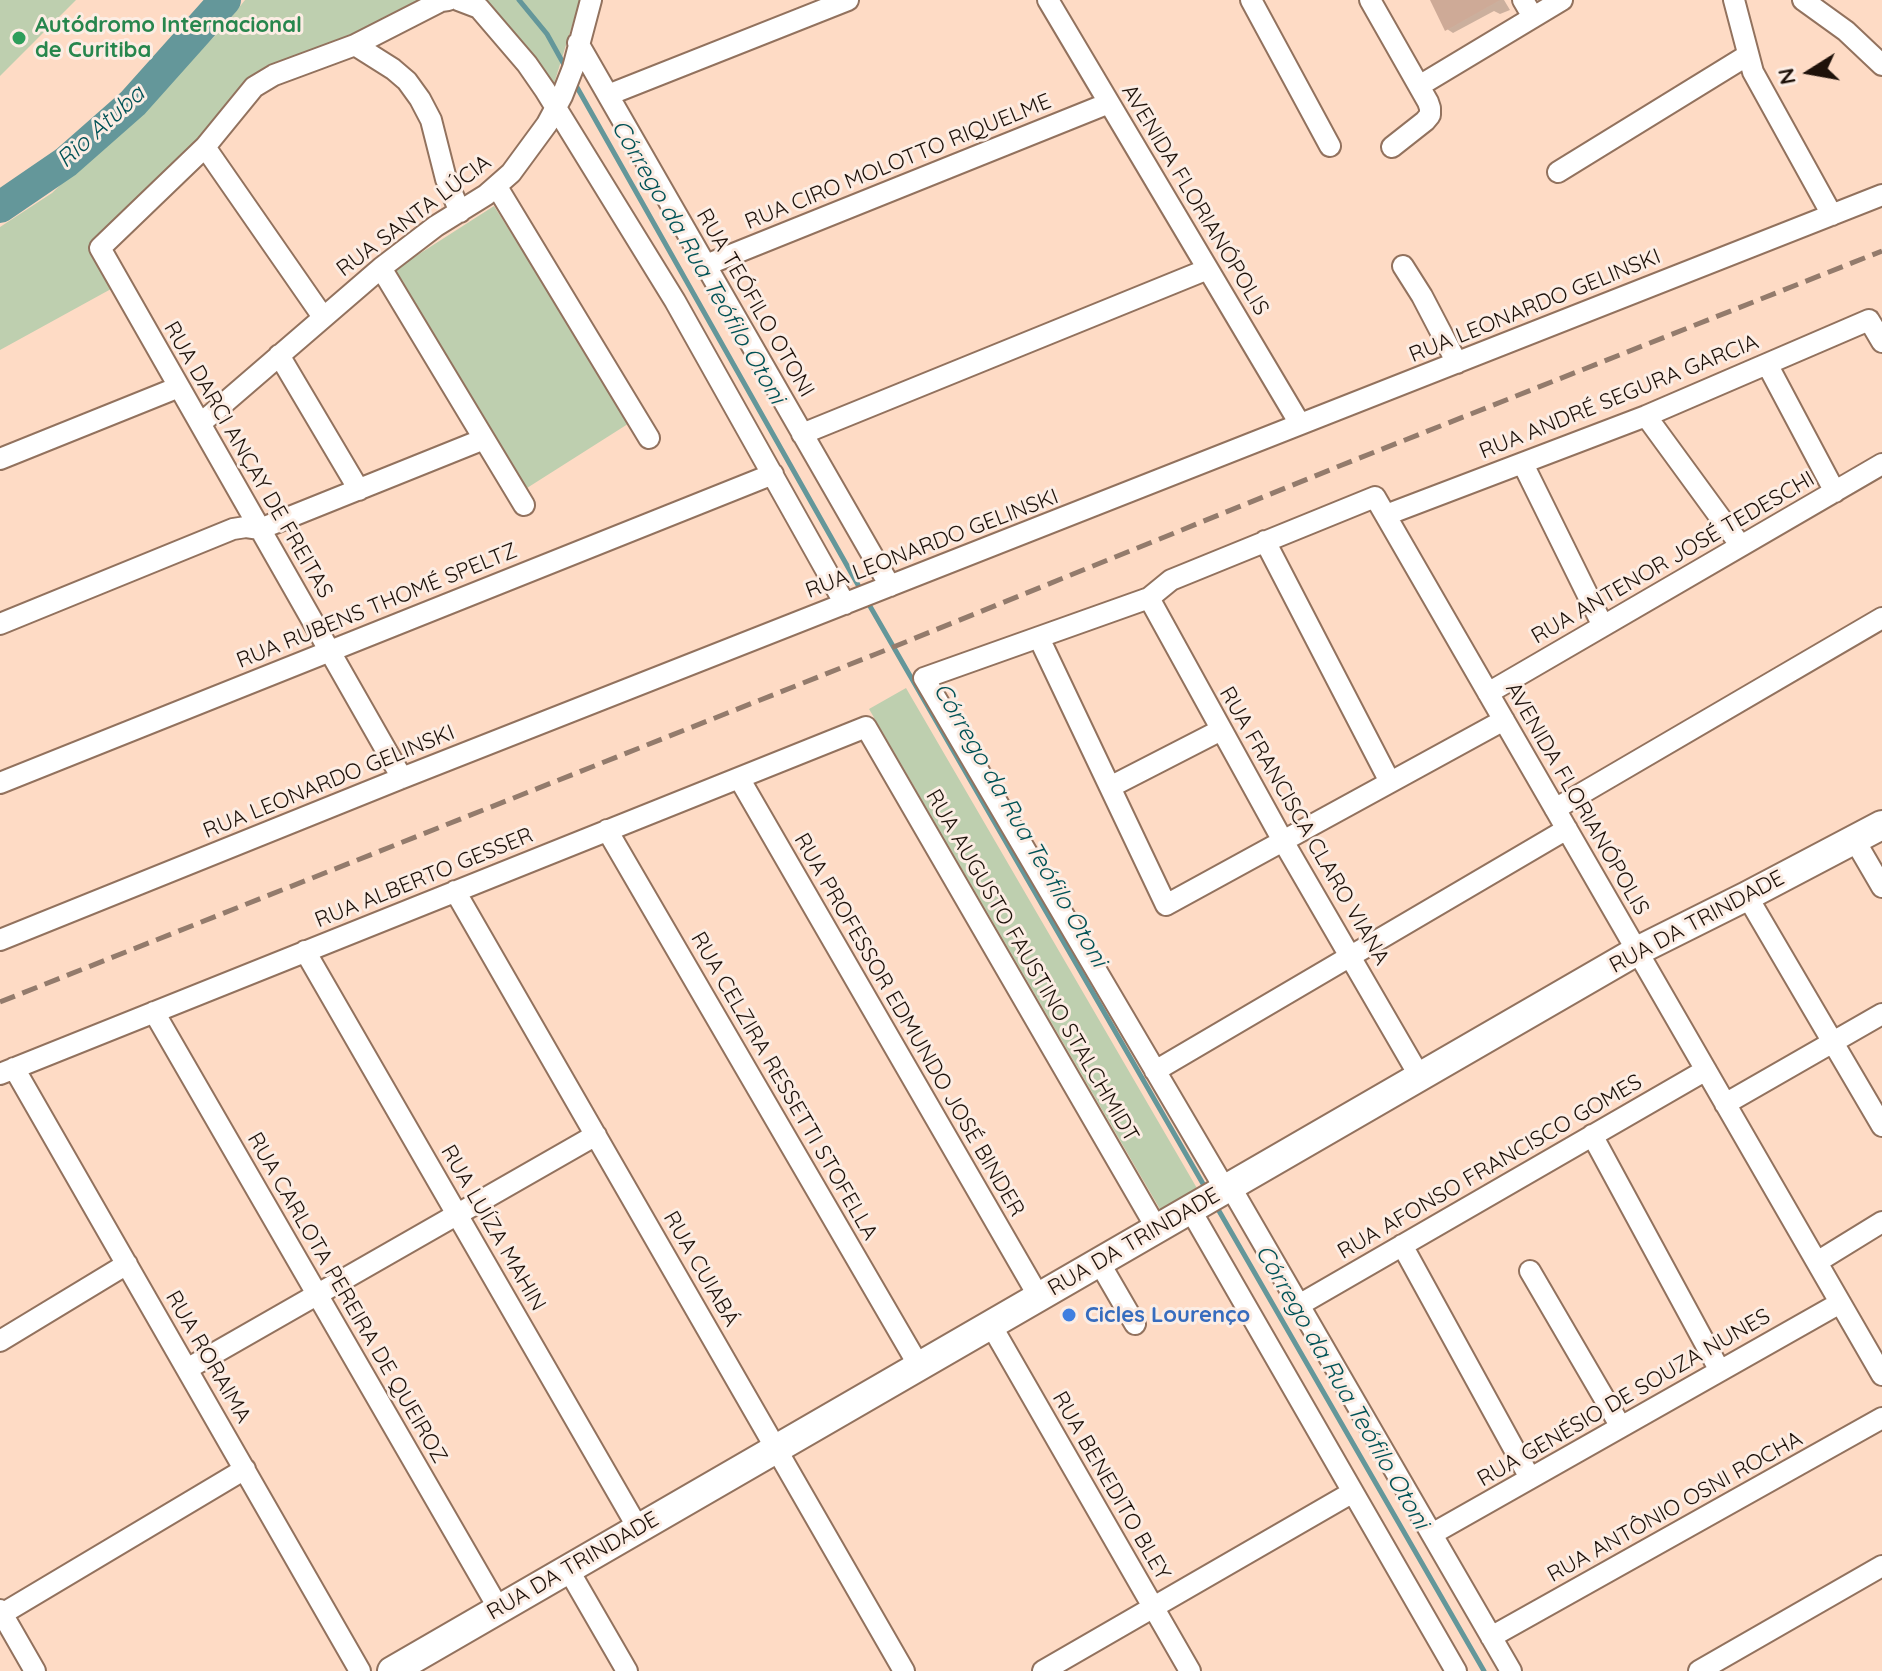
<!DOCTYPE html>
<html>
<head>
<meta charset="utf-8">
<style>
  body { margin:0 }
  #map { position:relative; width:1882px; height:1671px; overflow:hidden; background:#fedbc5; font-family:Quicksand,sans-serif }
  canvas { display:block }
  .north { position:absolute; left:1770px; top:32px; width:80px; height:80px; -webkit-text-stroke:6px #fcede4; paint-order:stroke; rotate:259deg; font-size:22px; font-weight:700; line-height:32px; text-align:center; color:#1e120a }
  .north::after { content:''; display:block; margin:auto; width:28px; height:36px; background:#1e120a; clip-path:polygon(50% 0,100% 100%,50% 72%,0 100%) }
</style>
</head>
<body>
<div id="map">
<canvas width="1882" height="1671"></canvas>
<div class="north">N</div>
</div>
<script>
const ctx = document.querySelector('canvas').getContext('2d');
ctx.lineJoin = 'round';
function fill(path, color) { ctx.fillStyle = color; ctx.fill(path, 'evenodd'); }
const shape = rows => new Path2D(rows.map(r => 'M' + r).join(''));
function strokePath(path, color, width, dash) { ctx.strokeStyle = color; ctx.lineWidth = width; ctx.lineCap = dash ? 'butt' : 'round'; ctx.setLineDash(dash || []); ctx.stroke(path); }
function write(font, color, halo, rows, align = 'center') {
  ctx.font = font + ' Quicksand,sans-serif'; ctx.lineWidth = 6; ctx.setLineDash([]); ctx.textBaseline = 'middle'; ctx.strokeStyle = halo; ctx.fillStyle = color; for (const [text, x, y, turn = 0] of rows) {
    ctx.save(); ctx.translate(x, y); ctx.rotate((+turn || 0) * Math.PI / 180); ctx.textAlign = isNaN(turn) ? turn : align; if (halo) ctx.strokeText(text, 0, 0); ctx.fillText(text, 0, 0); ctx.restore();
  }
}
fill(shape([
  [0,0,76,0,0,76],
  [245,0,419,0,336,42,266,67,253,77,200,140,90,244,111,289,0,350,0,227,52,193,221,30],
  [487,0,580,0,553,87],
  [494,206,631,422,527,488,391,272],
  [906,688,1198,1190,1161,1211,869,709]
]), '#becfaf');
fill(shape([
  [1437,0,1504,0,1510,10,1500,14,1494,11,1453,33,1447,29]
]), '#0003');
strokePath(shape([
  [519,0,547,34,567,70],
  [574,82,862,592],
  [867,601,1206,1189],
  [1215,1204,1484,1671]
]), '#64979a', 5);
strokePath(shape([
  [0,207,66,162,133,103,225,0]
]), '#64979a', 32);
fill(shape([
  [1430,0,1500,0,1445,31]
]), '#ceaa97');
const street = shape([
  [458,0,479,8,527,64,545,90,675,301,845,604],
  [1048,0,1300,424],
  [1251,0,1330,146],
  [1370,0,1428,102,1430,108,1430,115,1425,121,1392,147],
  [1523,0,1533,17],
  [1734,0,1753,72,1832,215],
  [1803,0,1846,31,1882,65],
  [578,43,890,586],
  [355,45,393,69,407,81,420,99,431,120,446,179,460,212],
  [1419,86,1562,0],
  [608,95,848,0],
  [205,147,323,317],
  [1558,172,1748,55],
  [497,187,649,438],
  [706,265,1109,103],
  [1403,266,1422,296,1457,363],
  [381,268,524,505],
  [279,355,359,490],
  [1767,364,1835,492],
  [1646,416,1741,546],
  [200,424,381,268,436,226,486,195,511,173,547,124,562,96,573,68,591,0],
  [802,434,1208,269],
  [0,459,179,387],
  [1523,464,1603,626],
  [1386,515,1646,416,1869,320,1882,342],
  [1265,541,1390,782],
  [1149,598,1283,841,1420,1077],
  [0,624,233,529,246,527,260,529,484,439],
  [1039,638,1166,905,1504,720],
  [1488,693,1882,464],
  [402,778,100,248,205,147,254,87,274,75,355,45,441,1,448,0],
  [739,778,1039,1297],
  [0,783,773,474],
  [1110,787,1221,730],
  [1555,809,1882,618],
  [607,830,919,1366],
  [1854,839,1882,887],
  [455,891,904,1671],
  [1747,896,1882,1126],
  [0,940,402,778,1882,195],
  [305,951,638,1528],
  [154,1012,499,1609],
  [14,1068,360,1671],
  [1155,1071,1567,829],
  [0,1074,866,727,1157,1229],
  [1725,1104,1882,1014],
  [1592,1135,1720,1371],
  [1230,1186,1511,1671],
  [1225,1189,924,678,1149,598,1171,580,1375,497,1882,1375],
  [1190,1209,1456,1671],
  [1402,1245,1530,1478],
  [1099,1262,1135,1324],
  [1817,1262,1882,1222],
  [1530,1271,1621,1427],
  [1299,1305,1706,1070],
  [991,1325,1190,1671],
  [0,1341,127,1264],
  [187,1369,596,1135],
  [1432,1534,1840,1303],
  [568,1569,627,1671],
  [0,1610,35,1671],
  [2,1614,245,1469],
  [1491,1637,1882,1418],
  [1043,1671,1353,1492],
  [1699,1671,1882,1566]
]);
const secondary = shape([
  [392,1671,1637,951,1747,896,1882,825]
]);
strokePath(street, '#92725e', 24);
strokePath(secondary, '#92725e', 32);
strokePath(street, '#fff', 20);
strokePath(secondary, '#fff', 28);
strokePath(shape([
  [0,1002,876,654,1342,465,1882,251]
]), '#937b6c', 5, [16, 8]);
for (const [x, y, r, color] of [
  [19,38,8,"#2e9e5b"],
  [1069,1315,8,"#3f7fe0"]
]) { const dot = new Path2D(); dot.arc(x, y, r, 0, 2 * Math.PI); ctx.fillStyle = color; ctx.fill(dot); strokePath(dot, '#fcede4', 3); }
write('bold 22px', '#27864d', '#fcede4', [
  ["Autódromo Internacional",35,25],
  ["de Curitiba",35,50]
], 'left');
write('22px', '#1e120a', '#fcede4', [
  ["RUA CIRO MOLOTTO RIQUELME",898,162,-22],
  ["AVENIDA FLORIANÓPOLIS",1195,200,59],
  ["RUA SANTA LÚCIA",414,216,-37],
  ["RUA TEÓFILO OTONI",755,303,60],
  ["RUA LEONARDO GELINSKI",1535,306,-22],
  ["RUA ANDRÉ SEGURA GARCIA",1619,397,-22],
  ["RUA DARCI ANÇAY DE FREITAS",248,460,60],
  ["RUA LEONARDO GELINSKI",932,544,-21],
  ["RUA ANTENOR JOSÉ TEDESCHI",1673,558,-30],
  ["RUA RUBENS THOMÉ SPELTZ",377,606,-22],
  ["RUA LEONARDO GELINSKI",329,782,-22],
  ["AVENIDA FLORIANÓPOLIS",1577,799,60],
  ["RUA FRANCISCA CLARO VIANA",1304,826,60],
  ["RUA ALBERTO GESSER",424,878,-22],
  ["RUA DA TRINDADE",1697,922,-28],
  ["RUA AUGUSTO FAUSTINO STALCHMIDT",1032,966,60],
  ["RUA PROFESSOR EDMUNDO JOSÉ BINDER",909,1025,60],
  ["RUA CELZIRA RESSETTI STOFELLA",784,1086,60],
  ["RUA AFONSO FRANCISCO GOMES",1490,1167,-30],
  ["RUA LUÍZA MAHIN",493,1228,60],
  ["RUA DA TRINDADE",1134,1242,-30],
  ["RUA CUIABÁ",701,1269,60],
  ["RUA CARLOTA PEREIRA DE QUEIROZ",347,1298,60],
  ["RUA RORAIMA",208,1357,60],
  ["RUA GENÉSIO DE SOUZA NUNES",1624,1398,-30],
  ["RUA BENEDITO BLEY",1111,1486,60],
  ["RUA ANTÔNIO OSNI ROCHA",1675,1507,-29],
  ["RUA DA TRINDADE",573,1566,-30]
]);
write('bold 22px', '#366cbe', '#fcede4', [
  ["Cicles Lourenço",1085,1315]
], 'left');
write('italic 24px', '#005256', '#fcede4', [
  ["Rio Atuba",101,127,-42],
  ["Córrego da Rua Teófilo Otoni",698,262,60],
  ["Córrego da Rua Teófilo Otoni",1020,825,60],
  ["Córrego da Rua Teófilo Otoni",1342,1387,60]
]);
</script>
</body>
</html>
